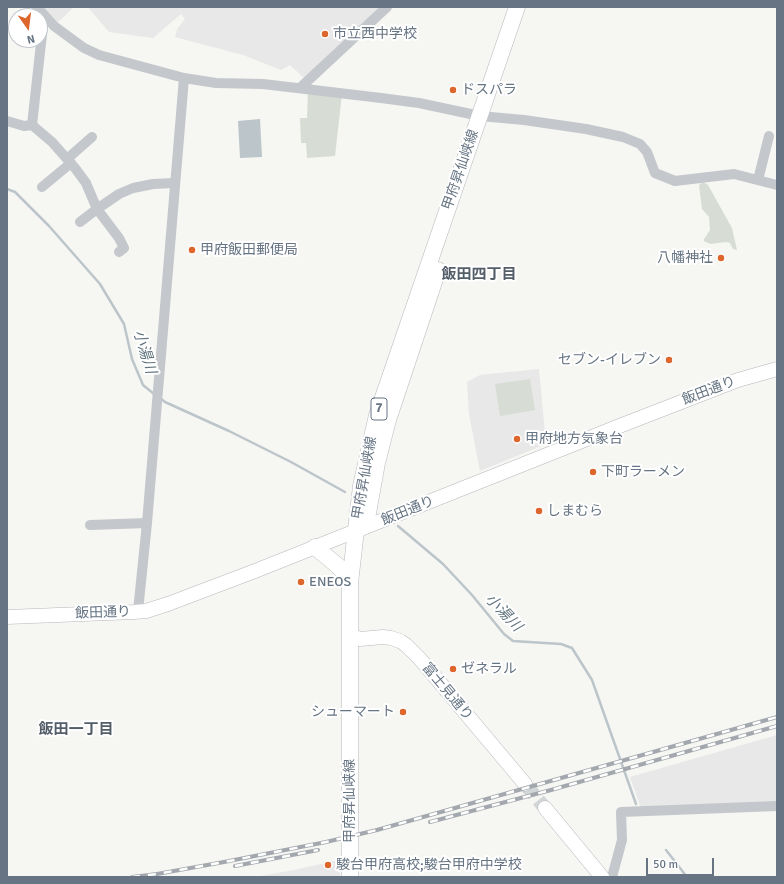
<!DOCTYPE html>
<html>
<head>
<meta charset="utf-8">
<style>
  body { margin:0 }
  #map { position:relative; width:784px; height:884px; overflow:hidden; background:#f6f6f3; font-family:Signika,sans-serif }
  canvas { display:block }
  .frame { position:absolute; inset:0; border:8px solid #667483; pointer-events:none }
  .north { position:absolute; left:8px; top:8px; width:40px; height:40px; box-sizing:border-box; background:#fff; border:1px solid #c2c7cd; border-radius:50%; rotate:166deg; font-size:11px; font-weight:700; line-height:16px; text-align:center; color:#667483 }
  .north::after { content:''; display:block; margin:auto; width:14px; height:18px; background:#dd662c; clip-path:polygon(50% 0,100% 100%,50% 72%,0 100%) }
  .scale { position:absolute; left:646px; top:858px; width:68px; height:18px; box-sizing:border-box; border:2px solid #667483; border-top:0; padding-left:5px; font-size:12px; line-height:14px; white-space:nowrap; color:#667483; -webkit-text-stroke:3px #fff; paint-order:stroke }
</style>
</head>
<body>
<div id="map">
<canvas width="784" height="884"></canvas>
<div class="frame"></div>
<div class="north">N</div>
<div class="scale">50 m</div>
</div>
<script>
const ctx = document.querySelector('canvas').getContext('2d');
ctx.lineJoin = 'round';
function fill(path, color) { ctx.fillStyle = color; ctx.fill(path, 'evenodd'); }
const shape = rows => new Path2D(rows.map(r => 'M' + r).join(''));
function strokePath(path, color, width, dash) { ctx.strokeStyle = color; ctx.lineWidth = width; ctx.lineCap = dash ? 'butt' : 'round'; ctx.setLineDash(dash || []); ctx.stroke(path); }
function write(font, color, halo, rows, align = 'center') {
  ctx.font = font + ' Signika,"Noto Sans JP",sans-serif'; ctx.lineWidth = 4; ctx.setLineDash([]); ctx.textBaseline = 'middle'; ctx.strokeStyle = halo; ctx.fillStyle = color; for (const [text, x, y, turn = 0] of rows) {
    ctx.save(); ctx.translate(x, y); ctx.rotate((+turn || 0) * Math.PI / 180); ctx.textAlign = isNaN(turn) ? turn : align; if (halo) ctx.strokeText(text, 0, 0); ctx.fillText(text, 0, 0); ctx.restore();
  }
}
fill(shape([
  [37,7,74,7,54,26],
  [88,7,384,7,304,78,290,65,281,70,243,55,175,37,177,29,185,19,181,14,153,38,109,32],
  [539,369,546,444,480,471,469,414,467,382,480,375],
  [777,735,777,806,642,811,630,777],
  [339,860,340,877,255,877,294,870]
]), '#e7e8e7');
fill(shape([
  [308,89,342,94,335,156,307,158,306,143,301,143,300,118,307,118],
  [703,182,708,185,732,228,737,250,733,249,730,243,726,242,710,244,704,241,704,239,710,230,709,217,702,209,699,185],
  [530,379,535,410,500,416,495,384]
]), '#d7ddd4');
fill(shape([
  [260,119,262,157,240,158,238,121]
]), '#bcc5ca');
strokePath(shape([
  [7,189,15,192,49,226,100,284,124,324,132,359,143,385,154,394],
  [160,398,165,402,229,431,291,462,345,492],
  [398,526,443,564,472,595,504,634,513,641,561,644,572,648,592,680,636,804],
  [666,850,687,877]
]), '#bcc5ca', 2.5);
strokePath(shape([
  [525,784,545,808]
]), '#d2d6d7', 14, [14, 7]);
const secondary = shape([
  [7,617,134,612,146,611,168,604,255,571,622,425,738,380,777,369],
  [350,635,360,639,383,637,391,638,400,641,406,645,421,660,525,784],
  [545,808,602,877]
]);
const primary = shape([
  [366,524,377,463,388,420,438,270],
  [315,547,338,566,345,574,350,583],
  [350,877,350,583,361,486,377,415,517,7]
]);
strokePath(secondary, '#b4b9bd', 15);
strokePath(primary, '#b5b9bd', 17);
strokePath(shape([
  [37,7,54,26,84,48,99,55,184,78,216,83,263,84,381,98,419,103,480,116,524,120,586,129,623,137,640,144,647,152,655,173,675,181,734,174,777,185],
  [300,88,387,7],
  [7,121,24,126,32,125,44,16],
  [32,125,52,142,75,168,86,183,97,209,119,194,133,188,153,184,175,183],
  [67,159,92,137],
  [758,180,769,136],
  [42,187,71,163],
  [80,222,97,209,119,238,124,248,119,252],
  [90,525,147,523],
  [138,611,147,523,184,78],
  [612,877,622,840,621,812,777,806]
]), '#c4c7cb', 10);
strokePath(secondary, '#fff', 14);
strokePath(primary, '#fff', 16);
const rail = shape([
  [430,822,551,790,777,726],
  [235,866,318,850],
  [132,877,157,874,224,862,326,842,377,830,777,717]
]);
strokePath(rail, '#a3a8ae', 4);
strokePath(rail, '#fff', 2.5, [8]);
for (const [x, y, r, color] of [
  [325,34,4,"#dd662c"],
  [453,90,4,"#dd662c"],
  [192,250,4,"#dd662c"],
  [721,258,4,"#dd662c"],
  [669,360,4,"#dd662c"],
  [517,439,4,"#dd662c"],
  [593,472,4,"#dd662c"],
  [539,511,4,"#dd662c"],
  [301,582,4,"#dd662c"],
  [453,669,4,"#dd662c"],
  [403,712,4,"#dd662c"],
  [328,865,4,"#dd662c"]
]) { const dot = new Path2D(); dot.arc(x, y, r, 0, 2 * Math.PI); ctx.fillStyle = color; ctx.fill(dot); strokePath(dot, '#fff', 1.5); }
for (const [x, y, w] of [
  [379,409,16]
]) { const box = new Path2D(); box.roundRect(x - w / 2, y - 11, w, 22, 3); ctx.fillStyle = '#fff'; ctx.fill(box); strokePath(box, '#667483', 1); }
write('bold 13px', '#667483', null, [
  ["7",379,409]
]);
write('14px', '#667483', '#fff', [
  ["市立西中学校",333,34],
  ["ドスパラ",461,90],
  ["甲府飯田郵便局",200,250],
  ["八幡神社",713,258,"right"],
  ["セブン-イレブン",661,360,"right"],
  ["甲府地方気象台",525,439],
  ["下町ラーメン",601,472],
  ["しまむら",547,511],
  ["ENEOS",309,582],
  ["ゼネラル",461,669],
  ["シューマート",395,712,"right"],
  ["駿台甲府高校;駿台甲府中学校",336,865]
], 'left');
write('14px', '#667483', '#fff', [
  ["甲府昇仙峡線",461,170,-71],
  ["飯田通り",709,391,-21],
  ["甲府昇仙峡線",365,478,-80],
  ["飯田通り",408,511,-22],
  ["飯田通り",103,613,-2],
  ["富士見通り",447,692,50],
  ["甲府昇仙峡線",350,801,-90]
]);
write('bold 15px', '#545e69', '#fff', [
  ["飯田四丁目",479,275],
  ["飯田一丁目",76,730]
]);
write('italic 15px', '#62757f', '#fff', [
  ["小湯川",144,352,73],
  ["小湯川",503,613,46]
]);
</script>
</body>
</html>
